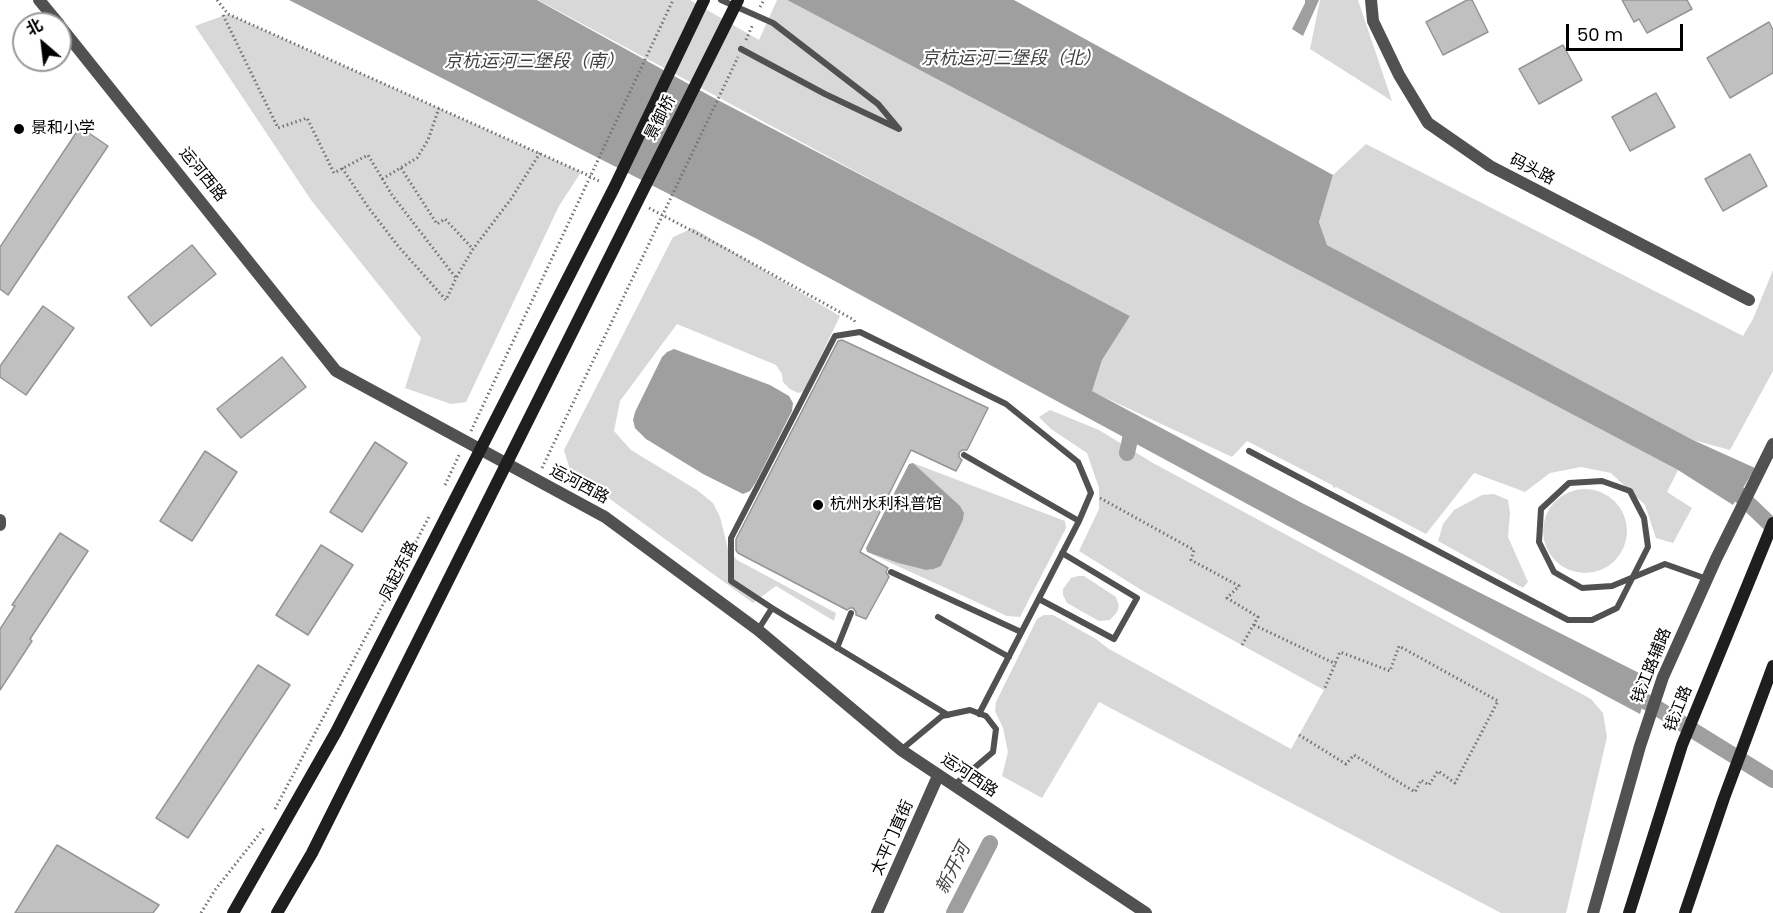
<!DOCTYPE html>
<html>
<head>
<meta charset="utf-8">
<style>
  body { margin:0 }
  #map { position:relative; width:1773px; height:913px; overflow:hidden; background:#fff; font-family:Poppins,"Noto Sans SC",sans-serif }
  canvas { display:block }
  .north { position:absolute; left:12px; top:12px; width:60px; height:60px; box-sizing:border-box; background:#fff; border:2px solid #999; border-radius:50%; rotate:332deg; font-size:16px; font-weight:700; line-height:24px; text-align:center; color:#000 }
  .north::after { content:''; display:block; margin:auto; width:21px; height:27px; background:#000; clip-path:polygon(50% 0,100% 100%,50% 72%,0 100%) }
  .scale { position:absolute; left:1566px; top:24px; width:117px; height:27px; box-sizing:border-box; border:3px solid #000; border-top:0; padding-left:8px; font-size:18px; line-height:21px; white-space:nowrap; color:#000; -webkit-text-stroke:4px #fff; paint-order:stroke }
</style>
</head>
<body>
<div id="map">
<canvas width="1773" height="913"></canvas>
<div class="north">北</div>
<div class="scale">50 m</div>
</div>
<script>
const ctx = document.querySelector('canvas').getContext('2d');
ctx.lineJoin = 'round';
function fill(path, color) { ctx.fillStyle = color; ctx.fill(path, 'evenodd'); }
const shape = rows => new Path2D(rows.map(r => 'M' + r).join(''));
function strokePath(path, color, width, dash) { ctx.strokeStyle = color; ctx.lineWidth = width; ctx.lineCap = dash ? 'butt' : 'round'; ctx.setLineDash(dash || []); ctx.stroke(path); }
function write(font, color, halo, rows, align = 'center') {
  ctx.font = font + ' Poppins,"Noto Sans SC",sans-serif'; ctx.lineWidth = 4.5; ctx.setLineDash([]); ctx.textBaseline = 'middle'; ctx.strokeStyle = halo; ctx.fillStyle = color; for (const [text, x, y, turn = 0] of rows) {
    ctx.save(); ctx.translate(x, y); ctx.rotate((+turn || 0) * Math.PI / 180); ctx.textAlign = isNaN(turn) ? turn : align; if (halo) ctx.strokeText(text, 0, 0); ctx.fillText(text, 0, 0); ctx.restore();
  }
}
fill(shape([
  [538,0,690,0,759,40,777,0,787,0,1678,470,1667,492,1692,508,1673,543,1656,538,1645,505,1611,473,1581,467,1550,473,1525,492,1474,473,1426,534,1336,487,1334,488,1332,485,1247,441,1232,457,1091,391,1102,360,1130,316,879,184],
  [1320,0,1358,0,1392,101,1310,49],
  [228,14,581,172,559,206,466,402,451,404,405,388,421,338,311,200,195,26],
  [1366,144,1743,336,1753,319,1773,270,1773,371,1730,450,1693,440,1327,245,1319,222,1333,175],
  [693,228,840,316,804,391,798,393,790,389,783,382,782,374,776,365,677,324,620,401,614,431,631,450,697,490,713,503,720,517,728,549,737,560,836,613,834,621,776,586,753,603,570,470,564,450,673,237],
  [1050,410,1099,430,1153,463,1591,699,1603,713,1607,737,1566,913,1501,913,1099,702,1042,798,1002,776,1008,752,1003,728,995,711,996,702,1037,619,1044,615,1053,615,1096,639,1109,649,1291,749,1324,690,1143,591,1079,551,1099,509,1099,488,1087,453,1051,429,1039,417],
  [913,463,1065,521,1066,528,1020,617,1007,616,867,552,898,563,926,570,934,569,941,566,963,520,964,513,959,506],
  '1543 531a42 42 0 1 1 84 0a42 42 0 1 1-84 0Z',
  [1494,494,1508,500,1510,513,1508,537,1528,582,1523,588,1438,541,1443,524,1454,510,1482,495],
  [1078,576,1084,576,1116,597,1119,606,1117,612,1110,620,1099,621,1067,603,1063,595,1063,589,1071,578]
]), '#d8d8d8');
fill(shape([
  [289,0,537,0,714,98,1130,316,1102,360,1092,391,1302,503,1651,679,1640,714,1288,526,757,239],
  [787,0,1014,0,1333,175,1319,222,1327,245,1693,440,1755,468,1733,505,1678,470],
  [1305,0,1319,0,1303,36,1292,29,1305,3],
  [674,349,770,385,789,396,793,403,792,411,756,482,750,491,743,494,703,474,646,439,635,428,633,420,635,412,662,357,667,352],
  [913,463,960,506,964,513,963,520,941,566,934,569,926,570,898,563,867,552,866,548,909,464]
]), '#9f9f9f');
strokePath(shape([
  [1127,453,1132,430],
  [1724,480,1773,527],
  [1624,690,1652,705,1773,780],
  [954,913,990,843]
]), '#9f9f9f', 16);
const building = shape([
  [1467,0,1472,0,1488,32,1443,55,1426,22,1467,0],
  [1622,0,1687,0,1692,9,1647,33,1639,19,1634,22,1622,0],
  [1769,22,1773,30,1773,73,1730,98,1707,58,1769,22],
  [1563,45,1582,80,1539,104,1519,69,1563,45],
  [1656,93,1675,127,1630,151,1612,117,1656,93],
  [80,127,108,146,8,295,0,289,0,247,80,127],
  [1750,154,1767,186,1723,211,1705,179,1750,154],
  [192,245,216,274,151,326,128,297,192,245],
  [43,306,74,328,26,395,0,377,0,366,43,306],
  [842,340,988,408,967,450,962,450,959,453,959,457,962,460,956,471,911,450,860,552,888,568,886,572,889,577,866,619,856,615,856,612,853,608,850,608,847,610,738,553,736,550,736,539,838,341,842,340],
  [282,357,306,387,241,438,217,409,282,357],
  [375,442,407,463,362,532,330,512,375,442],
  [205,451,237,472,192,541,160,521,205,451],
  [60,533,88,551,30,639,32,641,0,690,0,629,15,606,12,605,60,533],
  [321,545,353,565,308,635,276,615,321,545],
  [258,665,290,685,188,838,156,818,258,665],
  [57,845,159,905,153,913,15,913,57,845]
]);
fill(building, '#c0c0c0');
strokePath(building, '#959595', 1.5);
strokePath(shape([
  [217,0,228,14,581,172,601,182],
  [760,7,764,0],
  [223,15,278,128,307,118,334,173,368,155,392,195,456,278],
  [746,40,753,24],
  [342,168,368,207,398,246,446,300,456,278,473,249,511,199,540,153],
  [401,168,437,224,445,219,473,249],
  [382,179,417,158,428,140,439,108],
  [649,208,732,252,854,320,855,322],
  [471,431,673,0],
  [542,468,738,57],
  [445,485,460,453],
  [1100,498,1194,550,1191,560,1239,586,1227,598,1258,617,1242,645],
  [1254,625,1336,664],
  [1299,735,1346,764,1354,755,1415,792,1421,780,1429,785,1438,771,1455,783,1498,701,1399,646,1390,671,1340,652,1324,690],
  [275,809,430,515],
  [201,913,215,890,264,828]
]), '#737373', 3, [1.5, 3]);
strokePath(shape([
  [721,0,773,23,878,104,899,129,825,94,741,49],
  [1249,451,1568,620,1592,620,1617,608,1648,547,1644,518,1630,491,1602,481,1569,483,1541,509,1539,542,1554,572,1582,588,1612,586,1665,564,1707,579],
  [964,455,1079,521],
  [891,572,1021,632],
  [1039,599,1114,639,1137,598,1062,553],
  [772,608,731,581,731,538,835,336,860,332,1006,404,1078,462,1091,493,1079,521,979,714],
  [938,617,1009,657],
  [758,630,772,608,948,715],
  [837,648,851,613],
  [901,750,942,716,970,710,986,716,996,729,993,752,953,786]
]), '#515151', 6);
strokePath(shape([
  [39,0,59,24],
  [1371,0,1373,21,1399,75,1428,123,1490,166,1749,300],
  [60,26,336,371,605,517,758,630,901,750,1146,913],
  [0,520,0,525],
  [877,913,938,776],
  [1593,913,1640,746,1663,677,1716,559,1773,444]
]), '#515151', 12);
strokePath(shape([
  [233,913,336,732,614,188,704,0],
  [277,913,312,853,738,0],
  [1629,913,1682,745,1773,523],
  [1685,913,1724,798,1773,666]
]), '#1e1e1e', 12);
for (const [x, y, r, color] of [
  [19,129,6,"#000"],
  [818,505,6,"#000"]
]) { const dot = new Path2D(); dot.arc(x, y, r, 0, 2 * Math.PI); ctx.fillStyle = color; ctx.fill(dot); strokePath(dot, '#fff', 2); }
write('16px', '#000', '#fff', [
  ["景御桥",661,118,-63],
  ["码头路",1532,170,27],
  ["运河西路",202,175,51],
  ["运河西路",579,485,28],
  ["凤起东路",400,571,-63],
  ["钱江路辅路",1652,666,-68],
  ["钱江路",1679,709,-68],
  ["运河西路",969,776,34],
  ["太平门直街",893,838,-66]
]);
write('16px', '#000', '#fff', [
  ["景和小学",31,129],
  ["杭州水利科普馆",830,505]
], 'left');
write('italic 18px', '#404040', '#fff', [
  ["京杭运河三堡段（北）",1011,59],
  ["京杭运河三堡段（南）",534,62],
  ["新开河",954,869,-63]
]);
</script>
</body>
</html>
